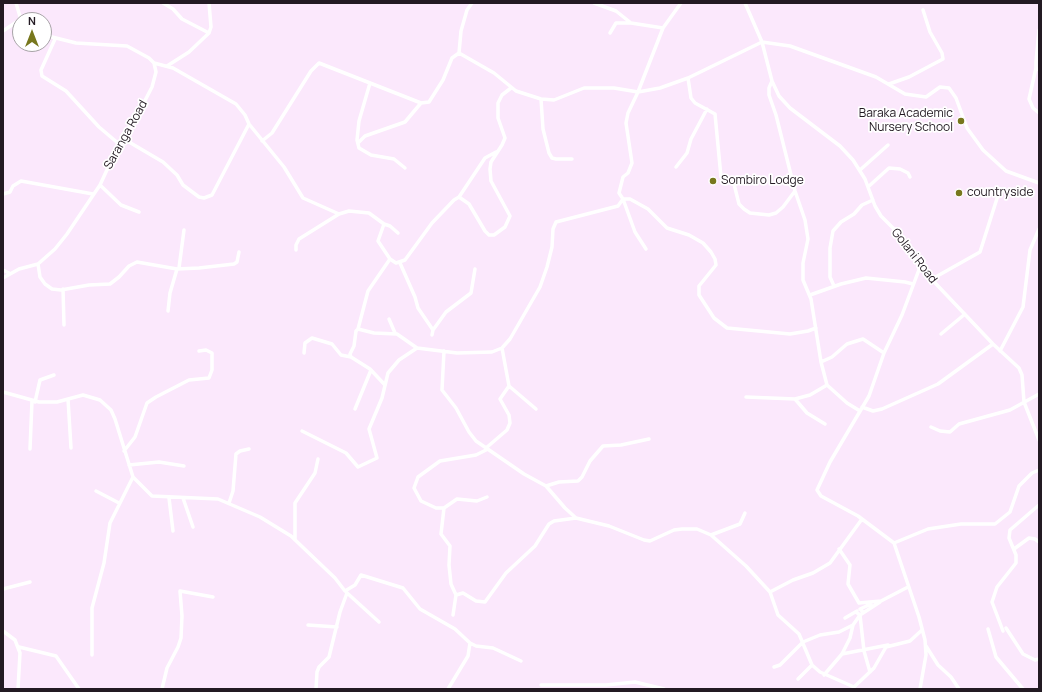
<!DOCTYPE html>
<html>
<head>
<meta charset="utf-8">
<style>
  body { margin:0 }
  #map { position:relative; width:1042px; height:692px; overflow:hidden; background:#fbe8fc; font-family:Manrope,sans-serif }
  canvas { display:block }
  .frame { position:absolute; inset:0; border:4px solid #231a23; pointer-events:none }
  .north { position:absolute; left:12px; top:12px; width:40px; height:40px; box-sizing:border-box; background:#fff; border:1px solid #a7a3a7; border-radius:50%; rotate:0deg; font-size:11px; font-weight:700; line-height:16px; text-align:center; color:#231a23 }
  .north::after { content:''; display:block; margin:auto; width:14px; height:18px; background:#77771d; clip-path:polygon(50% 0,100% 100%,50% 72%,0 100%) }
</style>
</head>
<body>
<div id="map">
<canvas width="1042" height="692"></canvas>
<div class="frame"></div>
<div class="north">N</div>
</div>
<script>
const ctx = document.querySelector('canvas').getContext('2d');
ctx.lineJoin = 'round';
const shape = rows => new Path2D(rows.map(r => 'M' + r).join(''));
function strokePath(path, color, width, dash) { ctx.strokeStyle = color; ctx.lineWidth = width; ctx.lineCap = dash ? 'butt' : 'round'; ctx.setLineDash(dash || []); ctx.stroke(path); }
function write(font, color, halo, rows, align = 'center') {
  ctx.font = font + ' Manrope,sans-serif'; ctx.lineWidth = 3.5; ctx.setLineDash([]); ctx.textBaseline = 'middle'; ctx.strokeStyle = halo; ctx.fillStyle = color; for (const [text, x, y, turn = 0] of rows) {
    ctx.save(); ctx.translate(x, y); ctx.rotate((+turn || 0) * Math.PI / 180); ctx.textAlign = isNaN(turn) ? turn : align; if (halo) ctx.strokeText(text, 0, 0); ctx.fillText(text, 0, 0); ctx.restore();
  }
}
strokePath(shape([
  [16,3,21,20],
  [163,3,173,9,182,19,209,33],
  [594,3,616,11,631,23,663,28],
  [681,3,663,28,638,92,628,113,626,123,632,163,628,173,623,177,619,193,623,199,630,199,648,209,667,228,689,235,703,243,711,252,715,259,716,265,699,286,699,295,714,318,727,328,790,334,808,331,816,328],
  [745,3,762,42,772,81,779,96,790,108,840,146,853,160,865,179,875,206,881,216,899,234,920,267,993,344,1019,368,1022,375,1024,402,1039,440],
  [1039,30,1036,62,1036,68,1039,70],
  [3,31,21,19],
  [610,33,616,23,630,23],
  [55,39,41,70,42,76,66,91,99,127,119,144],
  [459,53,494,73,516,91,541,99,554,100,584,88,614,88,638,92,660,88,688,78,762,42,790,46,876,77,905,94,926,97,940,87,949,88,956,98,967,128,983,150,1006,171,1039,183],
  [154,63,173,68,236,104,245,115,249,124,284,167,303,198,339,214,349,211,369,213,384,224,390,226,398,233],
  [167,66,189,52,209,33,211,27,209,3],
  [1036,68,1029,99,1033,108,1039,113],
  [688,78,691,98,695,103,715,114,721,177,725,181,734,184,739,204,744,209,750,213,769,215,776,213,783,207,795,191],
  [772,81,769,88,769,95,776,115,795,191,805,220,808,239,803,263,803,280,811,299,821,362,827,385],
  [370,83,359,121,357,140,359,148,371,155,394,159,405,168],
  [889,84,909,77,943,59,942,53,930,32,923,10],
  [541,99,543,129,549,153,552,158,556,159,572,159],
  [123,135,129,142,163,162,177,175,183,185,199,197,204,198,212,195,249,124],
  [262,141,272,133,311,71,319,63,421,103,429,102,443,80,452,58,459,53,461,31,467,10,472,3],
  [358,143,365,136,405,122,421,103],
  [676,167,687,153,691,139,707,109],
  [860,170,888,145],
  [100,185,121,205,139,212],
  [868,187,889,168,900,169,908,173,910,177],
  [3,194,10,192,13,186,21,181,93,194],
  [459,197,485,158,496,152],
  [623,199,635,232,646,249],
  [384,224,378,241,390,259,368,291,358,329,374,333,397,334,417,348,457,353,492,352,502,348,510,339,540,287,547,267,552,247,553,229,556,222,618,206,623,199],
  [296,250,296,245,299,239,339,214],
  [390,259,396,263,405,260,432,223,454,200,459,197,469,204,485,231,489,235,494,235,505,227,510,216,491,181,490,169,491,162,502,145,505,138,498,118,498,103,502,95,511,88],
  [400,263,415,297,418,308,433,330,432,335],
  [38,264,40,277,45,284,52,289,61,290,89,285,110,284,119,277,129,266,137,262,177,269,199,268,234,264,237,262,239,252],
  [179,268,184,230],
  [3,270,9,273],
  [3,278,19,269,38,264,55,249,67,234,100,185,123,135,135,120,152,87,156,72,154,63,149,58,127,46,76,43,44,35],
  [932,279,980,252,1000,189],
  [834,286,830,277,830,248,833,231,841,222,854,214,862,205,873,200],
  [63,289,64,325],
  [810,295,841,284,866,278,905,282,913,284],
  [168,311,170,293,177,269],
  [389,319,395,333],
  [358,329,356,331,354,346,350,354,351,357,370,369,385,385],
  [433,330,446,312,471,293,475,269],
  [941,334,965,314],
  [444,351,442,390,456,408,469,432,476,441,524,474,546,486,565,508,576,518,609,526,644,540,650,541,674,530,682,529,697,529,711,535,746,566,770,592,778,615,799,634,812,665,820,672,854,687,874,668,886,647,910,641,922,630],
  [1000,351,1023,307,1030,250,1039,229],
  [304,353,305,343,312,338,332,344,341,355,351,357],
  [821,362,832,357,847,344,863,339,884,353],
  [509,386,536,409],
  [3,392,39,402,57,402,83,395,100,400,111,410,115,419,133,477,152,496,218,499,260,517,291,536,335,578,345,591,355,585,361,575,403,588,420,609,455,629,470,643,468,656,448,689],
  [746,397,795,399,810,395,827,385,847,403,860,411],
  [68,399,71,448],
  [795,399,807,413,825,424],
  [35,402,40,380,54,375],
  [862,407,873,411,882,409,938,384,993,344],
  [355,409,371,370],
  [931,427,940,431,950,432,959,424,1010,410,1039,394],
  [302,431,346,453,358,467,377,458,369,429,382,398,388,373,399,360,417,348],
  [486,448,507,430,510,423,509,415,500,399,509,386,502,348],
  [30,449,32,401],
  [124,451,135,437,147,403,156,397,189,380,209,378,212,370,212,353,206,350,199,351],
  [129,465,159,462,184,466],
  [546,486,559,482,578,481,582,477,590,461,603,446,621,445,649,439],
  [96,491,119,503],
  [487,497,477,501,457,499,444,508,436,508,421,501,414,488,418,477,440,461,476,455,488,449],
  [169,498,173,531],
  [183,498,193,527],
  [229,503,233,491,236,454,240,451,249,449],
  [444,508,441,534,450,546,449,565,451,584,456,595],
  [711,535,740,524,745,513],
  [295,540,295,503,315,473,318,459],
  [894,543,928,529,961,524,995,524,1010,512,1019,486,1032,473,1039,470],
  [839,549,850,565,848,584,859,603,881,601,908,587],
  [1014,549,1029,538,1035,539,1039,542],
  [3,589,30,582],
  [346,592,379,622],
  [770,592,793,580,813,573,830,563,862,519],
  [456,595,463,593,476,601,485,602,506,573,535,546,549,524,554,521,576,518],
  [863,612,860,609,871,604],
  [453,615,456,595],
  [845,618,857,611],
  [308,625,337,627],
  [1006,628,1023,654,1035,660,1039,659],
  [988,629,996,657,1023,689],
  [3,631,15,640,20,653,18,689],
  [1003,631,992,602,997,587,1016,563,1016,555,1009,538,1010,530,1039,505],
  [470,643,476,646,493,648,521,661],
  [926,646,938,665,951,677,959,689],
  [19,647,56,656,79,689],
  [842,654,888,645],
  [92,655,92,608,104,563,110,523,133,477],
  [774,667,780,665,803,642,820,635,839,632,853,625],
  [870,672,864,651,860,615,880,602],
  [824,675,842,654,850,638,853,625,860,615,856,612],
  [798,679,812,665],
  [541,685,606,685,635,682,664,689],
  [162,689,167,668,178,647,181,638,182,616,180,591,213,597],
  [316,689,317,672,319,667,329,657,340,612,347,593],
  [920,689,926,655,925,640,919,617,894,543,858,516,821,496,817,490,830,462,869,396,884,353,902,315,920,267]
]), '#fff', 3.5);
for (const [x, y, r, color] of [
  [961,121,4,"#77771d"],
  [713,181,4,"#77771d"],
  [959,193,4,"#77771d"]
]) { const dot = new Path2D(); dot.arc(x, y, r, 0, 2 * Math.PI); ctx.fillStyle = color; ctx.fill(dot); strokePath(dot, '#fff', 1.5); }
write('12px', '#231a23', '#fff', [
  ["Baraka Academic",953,114,"right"],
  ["Nursery School",953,128,"right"],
  ["Sombiro Lodge",721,181],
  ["countryside",967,193]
], 'left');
write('12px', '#231a23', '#fff', [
  ["Saranga Road",126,135,-61],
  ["Golani Road",914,256,52]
]);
</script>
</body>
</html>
